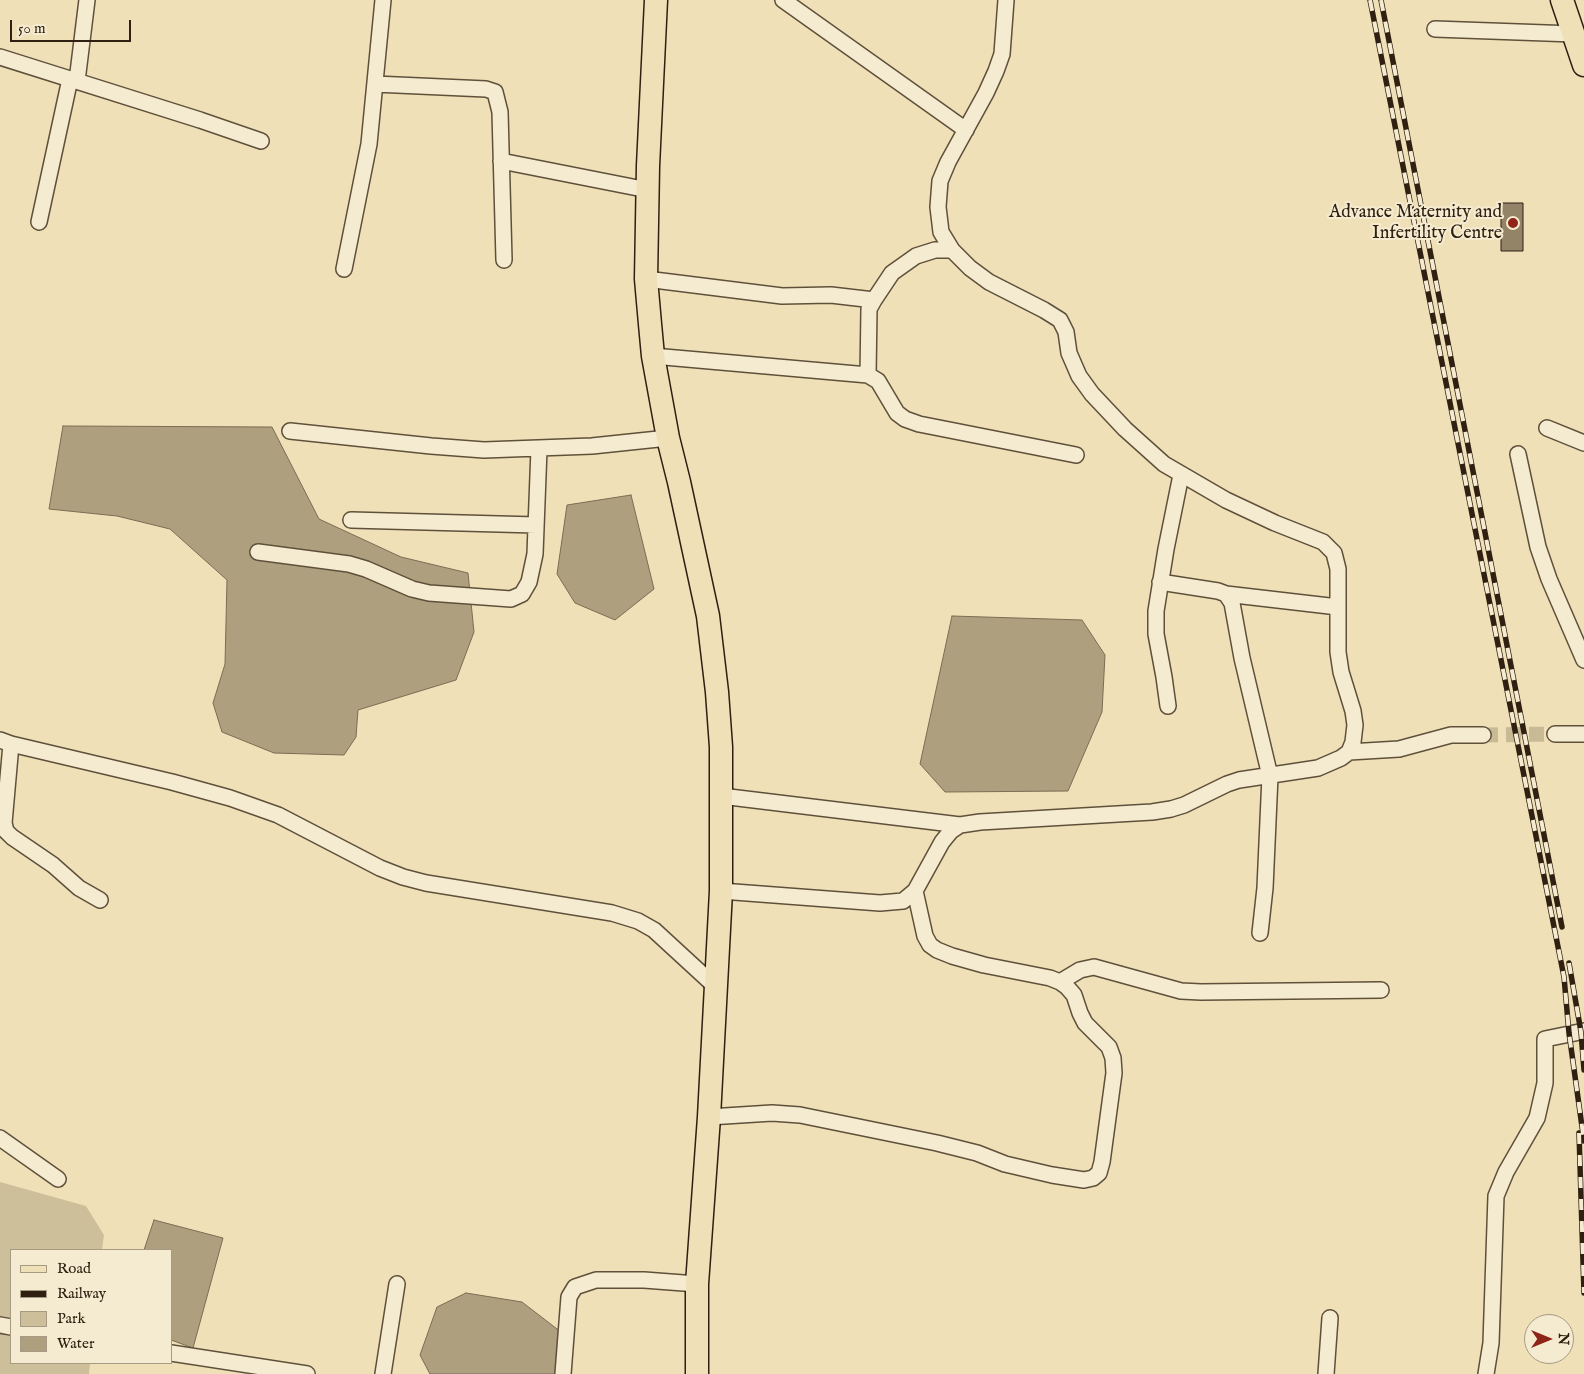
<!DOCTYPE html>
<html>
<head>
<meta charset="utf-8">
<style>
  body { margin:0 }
  #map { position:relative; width:1584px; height:1374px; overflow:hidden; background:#efe0b7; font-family:"IM FELL English",serif }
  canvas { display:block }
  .legend { position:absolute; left:10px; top:1249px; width:162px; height:115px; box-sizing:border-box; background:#f5ebd0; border:1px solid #a69a84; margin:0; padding:6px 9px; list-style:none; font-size:15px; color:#2f2012 }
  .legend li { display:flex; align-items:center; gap:10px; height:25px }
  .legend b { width:25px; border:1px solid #a69a84 }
  .north { position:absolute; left:1524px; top:1314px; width:50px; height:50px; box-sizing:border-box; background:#f5ebd0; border:1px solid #a69a84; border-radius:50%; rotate:90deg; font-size:14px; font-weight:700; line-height:20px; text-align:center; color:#2f2012 }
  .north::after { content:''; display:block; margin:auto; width:18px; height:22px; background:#8f2418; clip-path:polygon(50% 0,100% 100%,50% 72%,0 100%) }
  .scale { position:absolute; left:10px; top:20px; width:121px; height:22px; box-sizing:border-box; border:2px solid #2f2012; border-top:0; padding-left:6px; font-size:15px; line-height:18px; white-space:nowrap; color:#2f2012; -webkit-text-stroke:4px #f5ebd0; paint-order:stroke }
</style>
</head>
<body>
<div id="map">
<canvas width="1584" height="1374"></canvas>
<ul class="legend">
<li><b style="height:6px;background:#efe0b7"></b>Road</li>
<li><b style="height:6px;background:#2f2012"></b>Railway</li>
<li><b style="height:14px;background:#cebf9b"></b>Park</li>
<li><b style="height:14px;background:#ae9f7f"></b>Water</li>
</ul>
<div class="north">N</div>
<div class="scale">50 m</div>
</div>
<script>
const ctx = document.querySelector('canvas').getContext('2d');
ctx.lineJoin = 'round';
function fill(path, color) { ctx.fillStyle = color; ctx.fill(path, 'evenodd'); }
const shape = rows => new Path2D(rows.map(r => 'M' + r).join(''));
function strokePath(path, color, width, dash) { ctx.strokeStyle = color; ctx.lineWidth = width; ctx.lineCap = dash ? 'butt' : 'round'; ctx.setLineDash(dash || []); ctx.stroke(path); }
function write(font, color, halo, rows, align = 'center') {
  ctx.font = font + ' "IM FELL English",serif'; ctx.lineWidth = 4; ctx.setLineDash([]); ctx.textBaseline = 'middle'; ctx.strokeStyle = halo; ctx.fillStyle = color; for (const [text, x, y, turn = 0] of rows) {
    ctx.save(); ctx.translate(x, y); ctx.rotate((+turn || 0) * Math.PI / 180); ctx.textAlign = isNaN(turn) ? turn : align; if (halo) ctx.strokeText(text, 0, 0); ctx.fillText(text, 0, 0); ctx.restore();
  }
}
fill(shape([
  [0,1182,86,1206,104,1235,102,1250,11,1250,11,1363,90,1363,89,1374,0,1374]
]), '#cebf9b');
const water = shape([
  [63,426,272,427,319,519,401,557,468,573,474,632,456,680,358,710,356,737,344,755,274,753,222,732,213,703,225,664,227,580,170,529,117,516,49,509,63,426],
  [631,495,654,589,615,620,575,603,557,574,567,505,631,495],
  [952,616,1082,620,1105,655,1102,712,1068,791,945,792,920,764,952,616],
  [154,1220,223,1238,193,1348,171,1340,171,1250,144,1250,154,1220],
  [466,1293,522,1302,561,1332,558,1374,430,1374,420,1355,437,1307,466,1293]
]);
fill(water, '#ae9f7f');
strokePath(water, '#7b6c53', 1);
const building = shape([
  [1501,203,1523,203,1523,251,1501,251,1501,203]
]);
fill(building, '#938468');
strokePath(building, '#2f2012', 1);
strokePath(shape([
  [1483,735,1555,734]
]), '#c9ba96', 15, [15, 8]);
const minor = shape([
  [783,0,966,130],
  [1435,29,1574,34],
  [0,57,200,120,261,141],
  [77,81,87,0],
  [375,84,486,89,495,92,500,112,504,260],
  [501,161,648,190],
  [39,222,70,79],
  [344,269,369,144,383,0],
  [646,279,782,296,831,295,874,300],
  [653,356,868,375,878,381,897,413,905,419,919,424,1076,455],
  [868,375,869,309,874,300,892,273,916,256,935,250,952,250],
  [1547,428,1584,443],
  [290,431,431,446,484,450,592,446,668,438],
  [1518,454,1538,547,1549,579,1584,660],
  [351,520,536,525],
  [258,552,349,564,366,569,412,589,429,593,511,599,522,594,529,582,535,554,539,449],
  [1160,582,1218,591,1226,594,1232,603,1242,658,1270,776,1265,888,1260,933],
  [1226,594,1338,607],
  [1168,706,1164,677,1156,634,1156,611,1166,549,1181,475],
  [1555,734,1584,734],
  [0,740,11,744,172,782,230,798,278,815,380,868,403,877,426,883,612,913,638,921,654,930,716,987],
  [11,744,4,823,6,831,12,837,53,865,79,888,100,900],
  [1349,752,1399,749,1451,735,1483,735],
  [721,796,960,825],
  [721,891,880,903,903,901,915,891,942,842,951,831,960,825,980,822,1152,812,1171,809,1184,805,1227,784,1239,780,1318,768,1341,758,1349,752,1353,742,1355,725,1353,711,1341,672,1338,652,1338,569,1334,553,1323,542,1275,523,1226,500,1164,464,1125,429,1092,394,1079,376,1069,353,1066,332,1060,320,1044,310,989,282,970,268,952,250,941,232,938,207,940,181,948,162,986,93,996,71,1002,54,1006,0],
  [1060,982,1080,970,1094,967,1181,991,1201,992,1381,990],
  [709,1117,772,1113,800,1115,937,1143,977,1153,1005,1164,1052,1175,1084,1180,1093,1178,1099,1173,1102,1162,1114,1073,1113,1058,1109,1047,1085,1023,1080,1013,1074,995,1067,987,1060,982,1050,978,984,965,952,956,937,950,930,945,925,936,915,891],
  [0,1138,58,1179],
  [0,1325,11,1327],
  [171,1353,307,1374],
  [383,1374,397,1284],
  [563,1374,569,1297,575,1287,596,1280,644,1280,697,1284],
  [1326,1374,1330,1318],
  [1486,1374,1491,1343,1496,1196,1506,1172,1537,1118,1545,1083,1545,1039,1584,1031]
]);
const primary = shape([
  [656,0,648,166,646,279,650,324,653,356,668,438,679,482,708,616,717,692,721,747,721,891,709,1117,697,1284,697,1374],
  [1562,0,1584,65]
]);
strokePath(minor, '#5f503b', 18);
strokePath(primary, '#2f2012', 25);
strokePath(minor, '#f5ebd0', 15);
strokePath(primary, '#efe0b7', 22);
const rail = shape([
  [1370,0,1564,977,1569,1033,1584,1141],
  [1381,0,1562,927],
  [1569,963,1581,1032,1584,1070],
  [1579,1133,1584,1293]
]);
strokePath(rail, '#2f2012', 5.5);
strokePath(rail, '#f5ebd0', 4, [11]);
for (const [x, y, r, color] of [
  [1513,223,6,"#8f2418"]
]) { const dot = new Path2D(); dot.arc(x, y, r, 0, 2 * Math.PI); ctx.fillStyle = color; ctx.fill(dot); strokePath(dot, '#f5ebd0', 2); }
write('18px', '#2f2012', '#f5ebd0', [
  ["Advance Maternity and",1502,213],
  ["Infertility Centre",1502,234]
], 'right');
</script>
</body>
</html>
